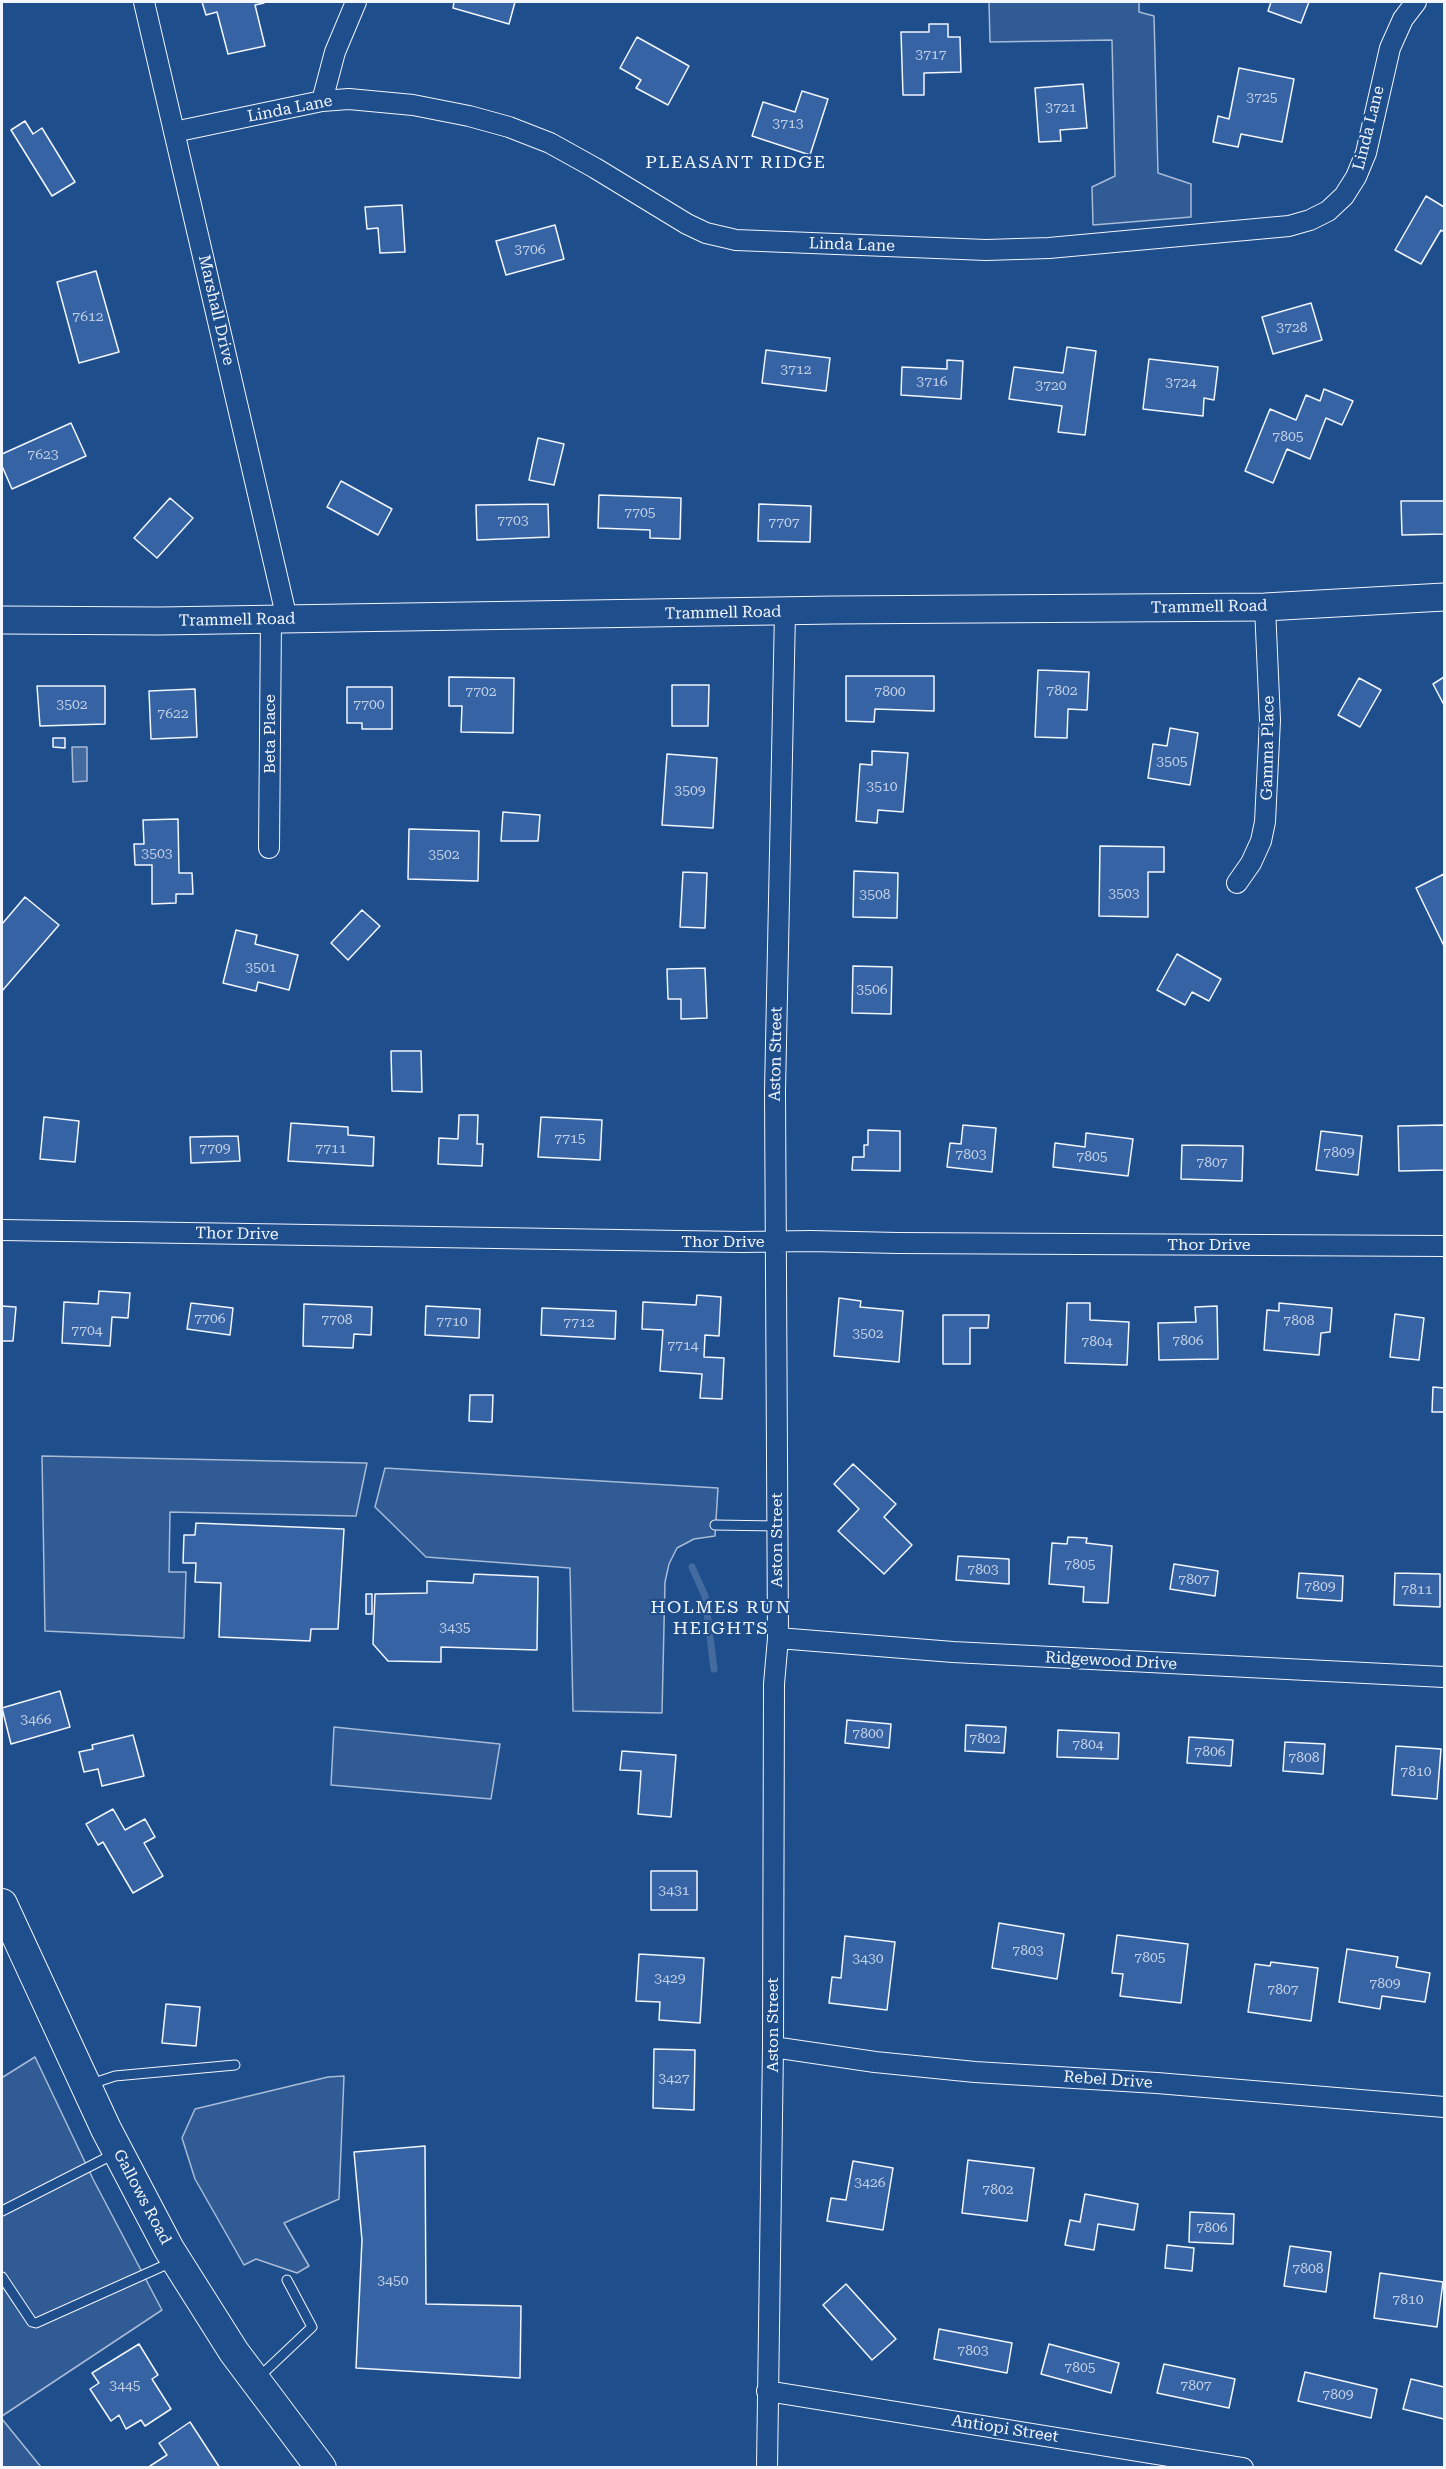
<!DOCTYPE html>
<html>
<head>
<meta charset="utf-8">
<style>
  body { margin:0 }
  #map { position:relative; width:1446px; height:2469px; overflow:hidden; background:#1f4e8c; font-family:"Roboto Serif",serif }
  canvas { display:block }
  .frame { position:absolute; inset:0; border:3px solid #f2f6ff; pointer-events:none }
</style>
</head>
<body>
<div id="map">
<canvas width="1446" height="2469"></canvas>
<div class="frame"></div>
</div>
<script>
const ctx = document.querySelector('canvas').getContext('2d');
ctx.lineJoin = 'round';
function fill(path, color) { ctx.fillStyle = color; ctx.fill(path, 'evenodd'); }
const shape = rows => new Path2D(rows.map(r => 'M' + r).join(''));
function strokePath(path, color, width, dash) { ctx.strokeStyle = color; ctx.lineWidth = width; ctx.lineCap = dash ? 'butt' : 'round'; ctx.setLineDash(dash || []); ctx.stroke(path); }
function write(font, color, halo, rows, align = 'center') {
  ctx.font = font + ' "Roboto Serif",serif'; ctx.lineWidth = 4.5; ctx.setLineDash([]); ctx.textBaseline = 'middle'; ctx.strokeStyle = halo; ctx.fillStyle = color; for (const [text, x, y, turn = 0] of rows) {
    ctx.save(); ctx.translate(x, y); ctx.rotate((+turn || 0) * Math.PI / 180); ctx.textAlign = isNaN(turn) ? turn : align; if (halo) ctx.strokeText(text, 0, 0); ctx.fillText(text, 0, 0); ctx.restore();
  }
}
const built = shape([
  [989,2,1139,2,1139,12,1154,16,1158,173,1191,184,1191,217,1093,225,1092,187,1115,176,1112,40,990,42,989,2],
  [42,1456,367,1463,356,1516,170,1512,169,1572,186,1572,184,1638,45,1631,42,1456],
  [385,1468,718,1488,715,1536,694,1539,677,1548,669,1564,665,1582,662,1713,573,1711,570,1568,426,1557,375,1507,385,1468],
  [334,1727,500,1744,491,1799,331,1785,334,1727],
  [35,2057,93,2179,162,2310,2,2416,2,2075,3,2077,35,2057],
  [344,2076,339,2199,284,2223,309,2266,297,2273,256,2259,244,2265,195,2179,182,2138,195,2109,328,2077,344,2076],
  [2,2419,41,2467,2,2467,2,2419]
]);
fill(built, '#305b95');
strokePath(built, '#a8bbd7', 1.5);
const water = shape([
  [72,747,87,747,87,781,73,782,72,747]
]);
fill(water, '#446ba0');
strokePath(water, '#a8bbd7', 1.5);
strokePath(shape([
  [692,1567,705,1596,714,1669]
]), '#446ba0', 7);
const building = shape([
  [202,2,263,2,264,3,255,5,265,46,228,54,217,12,206,15,202,2],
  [454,2,515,2,509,24,453,8,454,2],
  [1271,2,1309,2,1301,23,1268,11,1271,2],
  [929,24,948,24,948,37,960,37,961,72,924,73,924,95,903,95,901,32,929,32,929,24],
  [637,37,689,66,668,105,636,88,641,80,620,68,637,37],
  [1239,68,1294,79,1282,142,1241,134,1238,147,1213,142,1218,116,1229,119,1239,68],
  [1083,84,1087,128,1060,130,1061,141,1039,142,1035,88,1083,84],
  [802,91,828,99,810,155,752,136,763,102,795,112,802,91],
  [25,121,33,134,42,128,75,182,52,196,11,130,25,121],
  [1426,196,1444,207,1444,232,1441,230,1421,264,1395,250,1426,196],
  [402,205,405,252,380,253,378,228,367,229,365,207,402,205],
  [555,225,564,259,506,275,496,241,555,225],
  [96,271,119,352,79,363,57,282,96,271],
  [1311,303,1322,340,1273,354,1262,317,1311,303],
  [1067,347,1096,351,1085,435,1058,432,1062,406,1009,399,1014,367,1063,373,1067,347],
  [766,350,830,358,826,391,762,383,766,350],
  [1149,359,1218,367,1214,400,1204,398,1203,416,1143,409,1149,359],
  [947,360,963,361,961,399,901,395,902,367,947,369,947,360],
  [1324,389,1353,401,1342,425,1326,418,1310,459,1287,449,1273,483,1245,471,1270,409,1296,420,1306,395,1320,401,1324,389],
  [71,423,86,456,12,489,2,466,2,454,71,423],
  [538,438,564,444,554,485,529,480,538,438],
  [341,481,392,509,378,535,327,507,341,481],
  [599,495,681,498,680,539,650,538,650,530,598,528,599,495],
  [170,498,193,518,157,558,134,538,170,498],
  [1401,501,1444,501,1444,534,1402,535,1401,501],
  [548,504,549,537,477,540,476,505,548,504],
  [759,504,811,506,810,542,758,541,759,504],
  [1038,670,1089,672,1087,710,1068,709,1067,738,1035,737,1038,670],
  [846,676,934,676,934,711,875,709,874,722,846,721,846,676],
  [449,677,514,678,513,733,461,732,462,706,449,706,449,677],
  [1444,677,1444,705,1433,684,1444,677],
  [1359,678,1381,690,1360,727,1338,715,1359,678],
  [672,685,709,685,708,726,672,726,672,685],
  [37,686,105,686,105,724,40,726,37,686],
  [347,687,392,687,392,729,362,729,362,723,347,723,347,687],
  [195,689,197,737,151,739,149,691,195,689],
  [1170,728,1198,733,1190,785,1148,778,1153,744,1167,746,1170,728],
  [53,738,65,738,65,748,53,747,53,738],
  [872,751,908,753,903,812,878,810,877,823,856,821,860,764,872,765,872,751],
  [667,754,717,758,713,828,662,825,667,754],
  [503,812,540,815,538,841,501,841,503,812],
  [178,819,179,873,192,873,193,894,176,894,176,903,152,904,152,865,135,865,134,844,144,844,143,820,178,819],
  [409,829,479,831,478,881,408,879,409,829],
  [1100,846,1164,847,1164,872,1148,872,1148,917,1099,916,1100,846],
  [854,871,898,873,897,918,853,917,854,871],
  [683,872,707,873,705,928,680,927,683,872],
  [1444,874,1444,946,1416,888,1444,874],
  [25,897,59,925,2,991,2,924,25,897],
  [362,910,380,926,348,960,331,943,362,910],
  [236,930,257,935,255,944,298,955,289,990,258,982,256,991,223,983,236,930],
  [1177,954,1221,979,1209,1001,1192,992,1185,1005,1157,990,1177,954],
  [853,966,892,967,891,1014,852,1013,853,966],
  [705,968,707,1018,681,1019,681,999,668,999,667,969,705,968],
  [391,1051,421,1051,422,1092,392,1091,391,1051],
  [459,1115,478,1115,477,1144,483,1144,482,1166,438,1164,439,1138,458,1139,459,1115],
  [44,1117,79,1121,75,1162,40,1159,44,1117],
  [541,1117,602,1120,600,1160,538,1157,541,1117],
  [291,1123,348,1127,348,1135,374,1137,373,1166,288,1161,291,1123],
  [963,1125,996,1128,992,1172,947,1167,950,1143,961,1144,963,1125],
  [1444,1125,1444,1170,1399,1171,1398,1126,1444,1125],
  [868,1130,900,1131,900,1171,852,1170,853,1157,864,1157,864,1145,868,1145,868,1130],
  [1321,1131,1362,1136,1358,1175,1316,1170,1321,1131],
  [1086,1133,1133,1139,1128,1176,1053,1167,1055,1143,1085,1147,1086,1133],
  [238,1136,240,1161,191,1163,190,1137,238,1136],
  [1182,1145,1243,1146,1242,1181,1181,1179,1182,1145],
  [99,1291,130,1293,128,1318,112,1317,110,1346,62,1343,64,1302,98,1304,99,1291],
  [697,1295,721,1297,719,1336,705,1335,704,1357,724,1358,722,1399,700,1398,702,1374,660,1371,663,1330,642,1329,643,1302,696,1305,697,1295],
  [839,1298,861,1301,860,1307,903,1311,899,1362,834,1356,839,1298],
  [191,1303,233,1308,230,1335,187,1329,191,1303],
  [1067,1303,1090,1303,1090,1320,1129,1322,1127,1365,1065,1363,1067,1303],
  [1279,1303,1332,1308,1330,1332,1321,1333,1319,1355,1264,1350,1267,1310,1279,1311,1279,1303],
  [304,1304,372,1307,371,1335,354,1334,353,1348,303,1346,304,1304],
  [2,1306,16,1307,13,1341,2,1341,2,1306],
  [426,1306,480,1309,479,1338,425,1335,426,1306],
  [1217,1306,1218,1359,1159,1360,1158,1323,1196,1322,1195,1307,1217,1306],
  [542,1308,616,1311,615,1339,541,1335,542,1308],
  [1395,1314,1424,1318,1419,1360,1390,1357,1395,1314],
  [943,1315,989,1315,988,1328,970,1328,970,1364,943,1364,943,1315],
  [1433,1387,1444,1388,1444,1412,1432,1412,1433,1387],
  [470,1395,493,1395,492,1422,469,1421,470,1395],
  [853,1464,896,1504,884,1517,912,1545,884,1574,838,1531,859,1509,834,1484,853,1464],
  [196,1523,344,1529,338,1629,311,1629,310,1641,219,1637,221,1583,195,1582,196,1563,183,1563,184,1535,195,1535,196,1523],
  [1068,1537,1087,1538,1086,1543,1112,1546,1108,1603,1083,1602,1084,1587,1049,1584,1052,1543,1067,1544,1068,1537],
  [958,1556,1009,1559,1009,1584,956,1580,958,1556],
  [1174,1564,1218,1571,1215,1596,1170,1589,1174,1564],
  [1299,1573,1343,1576,1342,1601,1297,1598,1299,1573],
  [1395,1573,1440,1574,1440,1607,1394,1605,1395,1573],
  [474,1574,538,1577,537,1650,441,1647,441,1662,388,1661,373,1644,375,1594,427,1593,427,1581,473,1583,474,1574],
  [366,1594,372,1594,372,1614,366,1614,366,1594],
  [60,1691,70,1727,11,1744,2,1708,60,1691],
  [847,1720,891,1724,889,1748,845,1743,847,1720],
  [966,1725,1006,1727,1004,1753,965,1751,966,1725],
  [1058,1730,1119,1733,1118,1759,1057,1757,1058,1730],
  [133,1735,144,1776,102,1786,98,1769,84,1772,79,1752,93,1749,92,1745,133,1735],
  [1189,1737,1233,1740,1231,1766,1187,1763,1189,1737],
  [1285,1742,1325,1744,1323,1774,1283,1771,1285,1742],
  [1396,1746,1441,1749,1437,1799,1392,1795,1396,1746],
  [622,1751,676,1755,671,1817,638,1814,641,1771,620,1770,622,1751],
  [113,1809,125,1830,145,1819,155,1837,144,1843,163,1876,133,1893,103,1842,98,1845,86,1824,113,1809],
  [651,1871,697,1871,697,1910,651,1910,651,1871],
  [999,1923,1064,1934,1057,1979,992,1968,999,1923],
  [1117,1935,1188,1944,1181,2003,1120,1996,1123,1974,1112,1973,1117,1935],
  [845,1936,895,1942,887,2010,829,2003,832,1977,841,1978,845,1936],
  [1347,1949,1398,1957,1396,1967,1430,1973,1425,2002,1382,1996,1380,2009,1339,2002,1347,1949],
  [639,1954,704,1958,700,2023,659,2020,660,2002,636,2001,639,1954],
  [1271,1962,1318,1968,1311,2021,1248,2012,1255,1964,1270,1966,1271,1962],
  [166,2004,200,2007,196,2046,162,2043,166,2004],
  [654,2049,695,2050,694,2110,653,2108,654,2049],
  [425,2146,426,2304,521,2306,520,2378,356,2368,362,2240,354,2152,425,2146],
  [968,2160,1034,2168,1027,2221,962,2213,968,2160],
  [853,2161,893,2168,883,2230,827,2221,831,2198,846,2200,853,2161],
  [1085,2194,1138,2204,1134,2230,1098,2224,1094,2250,1065,2245,1070,2220,1080,2222,1085,2194],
  [1190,2212,1234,2214,1233,2244,1189,2242,1190,2212],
  [1167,2245,1194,2248,1192,2271,1165,2268,1167,2245],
  [1290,2246,1331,2252,1326,2292,1284,2286,1290,2246],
  [1380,2273,1443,2282,1437,2327,1374,2318,1380,2273],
  [846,2284,896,2339,872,2360,823,2305,846,2284],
  [939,2329,1012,2343,1007,2373,934,2359,939,2329],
  [139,2344,158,2375,152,2379,171,2409,145,2426,141,2420,126,2429,119,2415,111,2421,90,2389,99,2383,92,2373,139,2344],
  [1049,2344,1119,2363,1111,2393,1041,2374,1049,2344],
  [1164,2364,1235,2379,1229,2408,1157,2393,1164,2364],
  [1305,2372,1377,2389,1371,2418,1298,2401,1305,2372],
  [1411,2379,1444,2387,1444,2419,1403,2409,1411,2379],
  [190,2422,220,2468,151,2468,150,2466,167,2455,159,2443,190,2422]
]);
fill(building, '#3563a3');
strokePath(building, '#f2f6ff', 1.5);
const lane = shape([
  [715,1525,776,1526],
  [91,2084,115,2076,235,2065],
  [2,2211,116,2153],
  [2,2277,32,2322,36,2323,172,2262],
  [257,2379,312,2327,287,2280]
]);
const street = shape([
  [144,2,287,619],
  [322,101,335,52,356,2],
  [174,132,322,101,349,99,413,105,469,116,509,127,550,143,595,168,687,224,706,233,736,240,986,250,1049,248,1289,226,1310,220,1328,211,1344,196,1356,177,1366,153,1390,48,1403,19,1416,2],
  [269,848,271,620],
  [1237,883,1251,863,1261,841,1265,822,1270,720,1265,607],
  [2,1230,742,1242,811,1241,898,1243,1444,1246],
  [778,1638,953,1652,1444,1677],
  [773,2047,875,2062,975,2072,1157,2083,1444,2107],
  [767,2391,1243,2468],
  [767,2468,773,2047,774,1684,778,1638,775,1091,785,612]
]);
const secondary = shape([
  [2,620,160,621,834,610,1265,607,1444,597]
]);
const primary = shape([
  [2,1904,106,2129,169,2249,234,2352,321,2468]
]);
strokePath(lane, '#f2f6ff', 11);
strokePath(street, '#f2f6ff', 22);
strokePath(secondary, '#f2f6ff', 29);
strokePath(primary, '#f2f6ff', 32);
strokePath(lane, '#1f4e8c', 9);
strokePath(street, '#1f4e8c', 20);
strokePath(secondary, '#1f4e8c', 27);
strokePath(primary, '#1f4e8c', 30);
write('14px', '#c3d1e8', null, [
  ["3717",931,55],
  ["3725",1262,98],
  ["3721",1061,108],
  ["3713",788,124],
  ["3706",530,250],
  ["7612",88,317],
  ["3728",1292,328],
  ["3712",796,370],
  ["3716",932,382],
  ["3724",1181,383],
  ["3720",1051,386],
  ["7805",1288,437],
  ["7623",43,455],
  ["7705",640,513],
  ["7703",513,521],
  ["7707",784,523],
  ["7802",1062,691],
  ["7702",481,692],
  ["7800",890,692],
  ["3502",72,705],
  ["7700",369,705],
  ["7622",173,714],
  ["3505",1172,762],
  ["3510",882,787],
  ["3509",690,791],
  ["3503",157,854],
  ["3502",444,855],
  ["3503",1124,894],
  ["3508",875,895],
  ["3501",261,968],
  ["3506",872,990],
  ["7715",570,1139],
  ["7709",215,1149],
  ["7711",331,1149],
  ["7809",1339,1153],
  ["7803",971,1155],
  ["7805",1092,1157],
  ["7807",1212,1163],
  ["7706",210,1319],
  ["7708",337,1320],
  ["7808",1299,1321],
  ["7710",452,1322],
  ["7712",579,1323],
  ["7704",87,1331],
  ["3502",868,1334],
  ["7806",1188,1341],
  ["7804",1097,1342],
  ["7714",683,1346],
  ["7805",1080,1565],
  ["7803",983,1570],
  ["7807",1194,1580],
  ["7809",1320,1587],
  ["7811",1417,1590],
  ["3435",455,1628],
  ["3466",36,1720],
  ["7800",868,1734],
  ["7802",985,1739],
  ["7804",1088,1745],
  ["7806",1210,1752],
  ["7808",1304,1758],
  ["7810",1416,1772],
  ["3431",674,1891],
  ["7803",1028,1951],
  ["7805",1150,1958],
  ["3430",868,1959],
  ["3429",670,1979],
  ["7809",1385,1984],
  ["7807",1283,1990],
  ["3427",674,2079],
  ["3426",870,2183],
  ["7802",998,2190],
  ["7806",1212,2228],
  ["7808",1308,2269],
  ["3450",393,2281],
  ["7810",1408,2300],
  ["7803",973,2351],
  ["7805",1080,2368],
  ["3445",125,2386],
  ["7807",1196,2386],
  ["7809",1338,2395]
]);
write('16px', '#f2f6ff', '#1f4e8c', [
  ["Linda Lane",290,109,-11],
  ["Linda Lane",1369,128,-76],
  ["Linda Lane",852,245,2],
  ["Marshall Drive",216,310,77],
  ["Trammell Road",1209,607,-1],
  ["Trammell Road",723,613,-1],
  ["Trammell Road",237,620,-1],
  ["Beta Place",270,734,-90],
  ["Gamma Place",1268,748,-89],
  ["Aston Street",776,1054,-89],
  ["Thor Drive",237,1234,1],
  ["Thor Drive",723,1242],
  ["Thor Drive",1209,1245],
  ["Aston Street",777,1540,-90],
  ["Ridgewood Drive",1111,1661,3],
  ["Aston Street",773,2025,-90],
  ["Rebel Drive",1108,2080,4],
  ["Gallows Road",142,2197,62],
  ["Antiopi Street",1005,2429,9]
]);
ctx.letterSpacing = '1.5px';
write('18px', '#f2f6ff', '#1f4e8c', [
  ["PLEASANT RIDGE",736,163],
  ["HOLMES RUN",721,1608],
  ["HEIGHTS",721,1629]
]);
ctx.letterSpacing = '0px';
</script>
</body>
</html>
